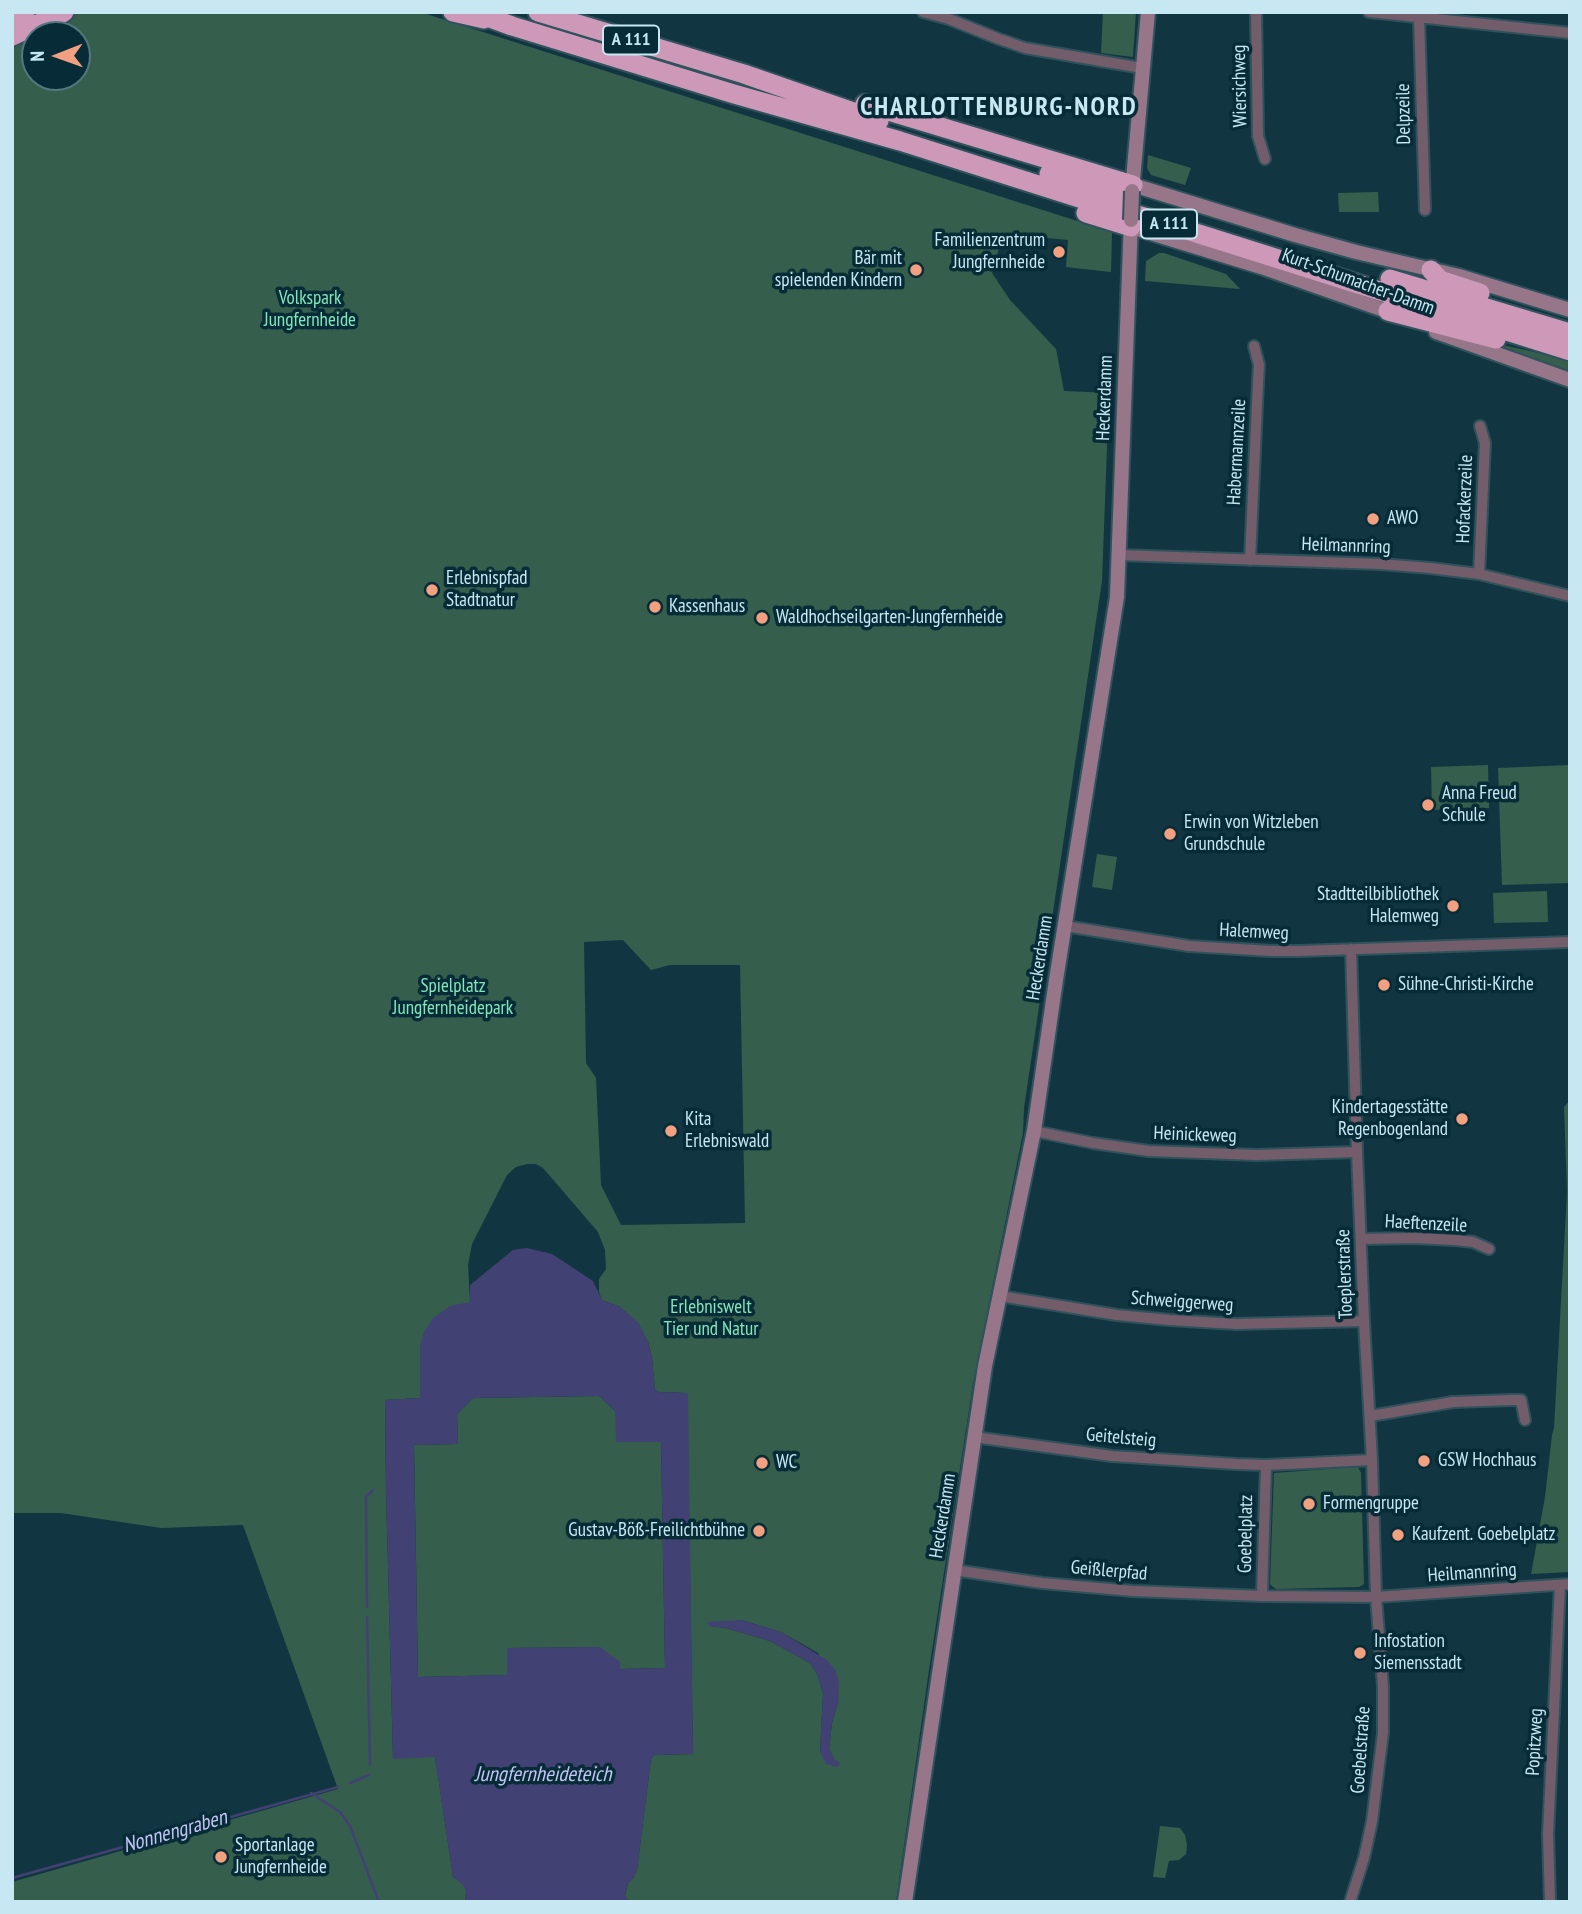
<!DOCTYPE html>
<html>
<head>
<meta charset="utf-8">
<style>
  body { margin:0 }
  #map { position:relative; width:1582px; height:1914px; overflow:hidden; background:#123641; font-family:"PT Sans Narrow",sans-serif }
  canvas { display:block }
  .frame { position:absolute; inset:0; border:14px solid #c7e7f3; pointer-events:none }
  .north { position:absolute; left:21px; top:21px; width:70px; height:70px; box-sizing:border-box; background:#072c37; border:2px solid #547782; border-radius:50%; rotate:269deg; font-size:19px; font-weight:700; line-height:28px; text-align:center; color:#c7e7f3 }
  .north::after { content:''; display:block; margin:auto; width:24px; height:32px; background:#f2a07f; clip-path:polygon(50% 0,100% 100%,50% 72%,0 100%) }
</style>
</head>
<body>
<div id="map">
<canvas width="1582" height="1914"></canvas>
<div class="frame"></div>
<div class="north">N</div>
</div>
<script>
const ctx = document.querySelector('canvas').getContext('2d');
ctx.lineJoin = 'round';
function fill(path, color) { ctx.fillStyle = color; ctx.fill(path, 'evenodd'); }
const shape = rows => new Path2D(rows.map(r => 'M' + r).join(''));
function strokePath(path, color, width, dash) { ctx.strokeStyle = color; ctx.lineWidth = width; ctx.lineCap = dash ? 'butt' : 'round'; ctx.setLineDash(dash || []); ctx.stroke(path); }
function write(font, color, halo, rows, align = 'center') {
  ctx.font = font + ' "PT Sans Narrow",sans-serif'; ctx.lineWidth = 7; ctx.setLineDash([]); ctx.textBaseline = 'middle'; ctx.strokeStyle = halo; ctx.fillStyle = color; for (const [text, x, y, turn = 0] of rows) {
    ctx.save(); ctx.translate(x, y); ctx.rotate((+turn || 0) * Math.PI / 180); ctx.textAlign = isNaN(turn) ? turn : align; if (halo) ctx.strokeText(text, 0, 0); ctx.fillText(text, 0, 0); ctx.restore();
  }
}
fill(shape([
  [80,12,420,12,1112,232,1111,272,1066,267,1068,240,1015,235,1015,232,1000,244,992,273,1010,300,1056,349,1064,391,1109,393,1102,581,1024,1108,1023,1133,973,1384,929,1670,896,1902,629,1902,625,1896,628,1883,633,1878,637,1870,651,1759,654,1755,693,1754,687,1393,659,1392,655,1390,652,1358,648,1342,638,1323,620,1307,602,1300,599,1292,599,1279,606,1269,605,1250,598,1232,543,1168,536,1164,527,1164,516,1167,507,1175,472,1244,468,1265,470,1302,420,1346,421,1398,385,1400,386,1490,393,1758,435,1756,453,1877,463,1884,466,1891,465,1902,12,1902,12,1882,338,1789,243,1525,161,1528,61,1513,12,1513,12,44],
  [35,35,77,35,77,77,35,77],
  [623,940,651,970,670,965,740,965,745,1223,621,1225,601,1185,596,1078,586,1063,584,942],
  [741,1620,781,1632,818,1653,838,1702,832,1723,829,1749,834,1759,820,1752,823,1694,818,1676,810,1663,770,1641,726,1628,710,1626],
  [1103,12,1136,12,1133,57,1101,53],
  [1148,155,1191,168,1185,185,1151,175,1147,168],
  [1378,192,1379,212,1339,212,1338,193],
  [1159,253,1164,253,1226,274,1240,289,1145,281,1146,261],
  [1453,334,1570,360,1570,373],
  [1488,765,1489,808,1432,810,1431,767],
  [1570,765,1570,883,1502,885,1498,768],
  [1097,854,1117,857,1112,890,1092,887],
  [1547,891,1548,922,1494,923,1493,893],
  [1570,1100,1570,1572,1531,1574,1545,1497,1552,1435,1554,1428,1567,1192,1564,1107],
  [599,1396,615,1411,661,1441,665,1668,620,1669,599,1647,508,1648,508,1675,418,1677,414,1445,458,1444,457,1414,473,1398],
  [1355,1467,1358,1467,1361,1473,1364,1584,1359,1587,1276,1589,1273,1587,1270,1584,1274,1473],
  [1160,1826,1180,1828,1185,1835,1187,1845,1186,1854,1179,1860,1169,1861,1165,1878,1153,1877]
]), '#355f4c');
fill(shape([
  [527,1248,552,1254,593,1281,602,1300,620,1307,638,1322,648,1342,652,1358,655,1390,659,1392,688,1393,693,1754,655,1755,651,1759,637,1870,633,1878,628,1883,625,1895,629,1902,465,1902,466,1891,463,1885,453,1877,435,1757,393,1759,386,1490,385,1400,420,1398,420,1346,424,1332,433,1318,450,1306,470,1302,470,1285,513,1250],
  [599,1396,615,1411,616,1442,661,1442,665,1668,620,1669,620,1662,600,1647,507,1648,507,1675,418,1677,414,1445,458,1444,457,1414,473,1398],
  [741,1620,781,1632,827,1660,836,1671,839,1682,838,1702,832,1723,829,1749,834,1759,840,1763,838,1767,826,1764,820,1752,823,1694,818,1676,810,1663,770,1641,726,1628,709,1626,707,1622]
]), '#424174');
strokePath(shape([
  [367,1607,366,1497,373,1490],
  [367,1617,370,1765],
  [350,1783,369,1775],
  [311,1793,340,1812,350,1826,379,1902],
  [12,1878,338,1787]
]), '#424174', 2.5);
const street = shape([
  [923,12,949,19,999,39,1025,48,1142,68],
  [1256,12,1258,136,1265,159],
  [1369,12,1570,33],
  [1419,18,1425,210],
  [1119,555,1380,564,1430,568,1479,574,1570,596],
  [1250,560,1258,382,1259,365,1254,346],
  [1479,574,1485,443,1480,426],
  [1065,926,1189,946,1271,951,1299,951,1570,942],
  [1034,1131,1093,1143,1149,1151,1257,1155,1357,1152],
  [1361,1239,1414,1238,1455,1240,1473,1242,1489,1249],
  [1000,1296,1117,1315,1170,1320,1236,1324,1364,1321],
  [1370,1416,1453,1402,1512,1400,1521,1400,1525,1420],
  [974,1437,1112,1456,1236,1464,1266,1465,1372,1460],
  [954,1570,1042,1583,1133,1591,1262,1596,1376,1597,1570,1584],
  [1262,1596,1266,1465],
  [1350,1902,1364,1858,1372,1821,1383,1733,1383,1687,1376,1597,1372,1460,1364,1321,1357,1152,1351,949],
  [1550,1902,1548,1834,1560,1585]
]);
const secondary = shape([
  [1133,185,1295,235,1356,252,1459,276,1570,310],
  [1132,191,1148,12],
  [1131,227,1261,267,1395,314],
  [1436,332,1570,380],
  [905,1902,985,1366,1034,1131,1056,980,1117,597,1131,220]
]);
const highway = shape([
  [453,12,484,19],
  [474,12,512,26,734,94,900,141,1098,204,1158,221,1570,351],
  [538,12,744,74,879,121],
  [12,19,25,12],
  [12,36,64,12],
  [865,104,1133,185],
  [1049,174,1130,199],
  [1086,213,1131,227],
  [1431,270,1440,280,1480,293],
  [1390,279,1570,333],
  [1388,311,1496,339]
]);
strokePath(street, '#2f525d', 14);
strokePath(secondary, '#2f525d', 18);
strokePath(highway, '#2f525d', 23);
strokePath(street, '#735d6a', 10);
strokePath(secondary, '#98768a', 14);
strokePath(highway, '#ce99b8', 19);
const secondaryBridge = shape([
  [1131,220,1132,191]
]);
strokePath(secondaryBridge, '#2f525d', 18, []);
strokePath(secondaryBridge, '#98768a', 14);
for (const [x, y, r, color] of [
  [1059,252,7,"#f2a07f"],
  [916,270,7,"#f2a07f"],
  [1373,519,7,"#f2a07f"],
  [432,590,7,"#f2a07f"],
  [655,607,7,"#f2a07f"],
  [762,618,7,"#f2a07f"],
  [1428,805,7,"#f2a07f"],
  [1170,834,7,"#f2a07f"],
  [1453,906,7,"#f2a07f"],
  [1384,985,7,"#f2a07f"],
  [1462,1119,7,"#f2a07f"],
  [671,1131,7,"#f2a07f"],
  [1424,1461,7,"#f2a07f"],
  [762,1463,7,"#f2a07f"],
  [1309,1504,7,"#f2a07f"],
  [759,1531,7,"#f2a07f"],
  [1398,1535,7,"#f2a07f"],
  [1360,1653,7,"#f2a07f"],
  [221,1857,7,"#f2a07f"]
]) { const dot = new Path2D(); dot.arc(x, y, r, 0, 2 * Math.PI); ctx.fillStyle = color; ctx.fill(dot); strokePath(dot, '#072c37', 2.5); }
for (const [x, y, w] of [
  [631,40,56],
  [1169,224,56]
]) { const box = new Path2D(); box.roundRect(x - w / 2, y - 14.5, w, 29, 5); ctx.fillStyle = '#072c37'; ctx.fill(box); strokePath(box, '#c7e7f3', 2); }
write('bold 18px', '#c7e7f3', null, [
  ["A 111",631,40],
  ["A 111",1169,224]
]);
write('19px', '#c7e7f3', '#072c37', [
  ["Wiersichweg",1240,86,-91],
  ["Delpzeile",1404,114,-91],
  ["Kurt-Schumacher-Damm",1358,282,20],
  ["Heckerdamm",1105,398,-88],
  ["Habermannzeile",1237,452,-87],
  ["Hofackerzeile",1465,499,-88],
  ["Heilmannring",1346,546,2],
  ["Halemweg",1254,932,3],
  ["Heckerdamm",1040,958,-81],
  ["Heinickeweg",1195,1135,2],
  ["Haeftenzeile",1426,1224,3],
  ["Toeplerstraße",1345,1274,-92],
  ["Schweiggerweg",1182,1302,4],
  ["Geitelsteig",1121,1438,5],
  ["Heckerdamm",943,1516,-81],
  ["Goebelplatz",1246,1534,-89],
  ["Geißlerpfad",1109,1571,5],
  ["Heilmannring",1472,1573,-4],
  ["Popitzweg",1535,1742,-87],
  ["Goebelstraße",1361,1750,-86]
]);
write('19px', '#c7e7f3', '#072c37', [
  ["Familienzentrum",1045,241,"right"],
  ["Jungfernheide",1045,263,"right"],
  ["Bär mit",902,259,"right"],
  ["spielenden Kindern",902,281,"right"],
  ["AWO",1387,519],
  ["Erlebnispfad",446,579],
  ["Stadtnatur",446,601],
  ["Kassenhaus",669,607],
  ["Waldhochseilgarten-Jungfernheide",776,618],
  ["Anna Freud",1442,794],
  ["Schule",1442,816],
  ["Erwin von Witzleben",1184,823],
  ["Grundschule",1184,845],
  ["Stadtteilbibliothek",1439,895,"right"],
  ["Halemweg",1439,917,"right"],
  ["Sühne-Christi-Kirche",1398,985],
  ["Kindertagesstätte",1448,1108,"right"],
  ["Regenbogenland",1448,1130,"right"],
  ["Kita",685,1120],
  ["Erlebniswald",685,1142],
  ["GSW Hochhaus",1438,1461],
  ["WC",776,1463],
  ["Formengruppe",1323,1504],
  ["Gustav-Böß-Freilichtbühne",745,1531,"right"],
  ["Kaufzent. Goebelplatz",1412,1535],
  ["Infostation",1374,1642],
  ["Siemensstadt",1374,1664],
  ["Sportanlage",235,1846],
  ["Jungfernheide",235,1868]
], 'left');
write('19px', '#83e6b9', '#072c37', [
  ["Volkspark",310,299],
  ["Jungfernheide",310,321],
  ["Spielplatz",453,987],
  ["Jungfernheidepark",453,1009],
  ["Erlebniswelt",711,1308],
  ["Tier und Natur",711,1330]
]);
write('italic 21px', '#c3c5f6', '#072c37', [
  ["Jungfernheideteich",543,1775],
  ["Nonnengraben",175,1832,-16]
]);
ctx.letterSpacing = '2px';
write('bold 26px', '#c7e7f3', '#072c37', [
  ["CHARLOTTENBURG-NORD",999,108]
]);
ctx.letterSpacing = '0px';
</script>
</body>
</html>
